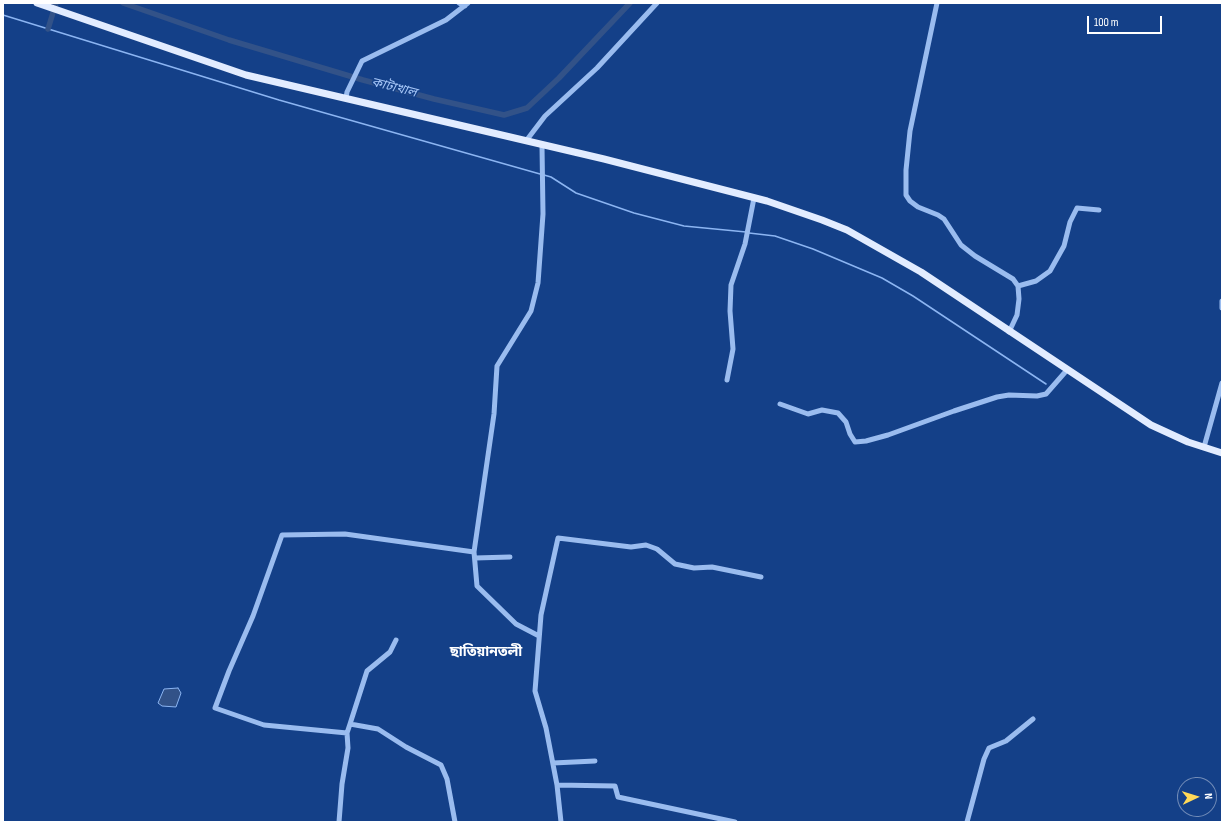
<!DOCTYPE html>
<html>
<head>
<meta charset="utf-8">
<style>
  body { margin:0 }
  #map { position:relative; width:1225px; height:825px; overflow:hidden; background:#144088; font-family:"Sofia Sans Condensed",sans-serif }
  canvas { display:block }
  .frame { position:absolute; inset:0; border:4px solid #fff; pointer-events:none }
  .north { position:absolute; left:1177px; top:777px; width:40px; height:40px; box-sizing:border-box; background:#144088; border:1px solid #728cb8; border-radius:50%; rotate:86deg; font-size:11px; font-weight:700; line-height:16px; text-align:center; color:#fff }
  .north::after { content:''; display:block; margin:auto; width:14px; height:18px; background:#ffd958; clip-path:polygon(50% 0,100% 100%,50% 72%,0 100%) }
  .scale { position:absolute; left:1087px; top:16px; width:75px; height:18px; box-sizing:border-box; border:2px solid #fff; border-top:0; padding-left:5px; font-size:12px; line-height:14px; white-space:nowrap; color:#fff; -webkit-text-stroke:3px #144088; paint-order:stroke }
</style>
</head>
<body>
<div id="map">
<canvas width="1225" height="825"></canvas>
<div class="frame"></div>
<div class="north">N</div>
<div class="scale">100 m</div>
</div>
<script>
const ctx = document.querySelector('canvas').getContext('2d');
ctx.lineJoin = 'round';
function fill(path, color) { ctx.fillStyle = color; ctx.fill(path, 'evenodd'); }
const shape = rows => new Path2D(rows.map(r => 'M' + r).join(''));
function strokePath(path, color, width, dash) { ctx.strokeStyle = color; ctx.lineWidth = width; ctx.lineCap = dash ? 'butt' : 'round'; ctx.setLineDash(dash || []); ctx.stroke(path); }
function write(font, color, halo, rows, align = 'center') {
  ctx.font = font + ' "Sofia Sans Condensed","Noto Sans Bengali",sans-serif'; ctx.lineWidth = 3; ctx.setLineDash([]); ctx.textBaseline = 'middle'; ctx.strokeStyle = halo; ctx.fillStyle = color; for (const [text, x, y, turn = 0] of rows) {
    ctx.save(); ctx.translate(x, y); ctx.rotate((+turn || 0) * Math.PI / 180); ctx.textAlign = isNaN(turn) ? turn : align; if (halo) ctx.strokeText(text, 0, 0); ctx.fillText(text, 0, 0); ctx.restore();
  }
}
const water = shape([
  [178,688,181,693,176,707,162,706,158,703,164,689,178,688]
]);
fill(water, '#325288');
strokePath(water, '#8cb5f2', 1);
strokePath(shape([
  [3,15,279,100,540,174],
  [544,175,551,177,576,193,634,213,684,226,746,232],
  [749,233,775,236,813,249,882,278,913,296,1046,384]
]), '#8cb5f2', 1.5);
strokePath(shape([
  [123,3,229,40,363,80,434,99,504,115,527,108,559,78,630,3],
  [48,29,56,3]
]), '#325288', 5.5);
strokePath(shape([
  [459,3,465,6],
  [937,3,910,131,906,170,906,195,910,201,918,207,938,215,944,219,961,245,975,256,1013,279,1018,286,1019,299,1017,315,1009,332],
  [346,98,347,92,362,61,446,20,468,3],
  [526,141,545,116,597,68,657,3],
  [1018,286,1036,281,1050,271,1064,246,1070,222,1077,208,1099,210],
  [1222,301,1222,308],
  [727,380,733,349,730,311,731,285,745,244,754,198],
  [780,404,808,414,822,410,838,413,846,422,850,434,855,442,866,441,888,435,954,411,997,397,1009,395,1037,396,1046,394,1067,370],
  [1204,447,1222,383],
  [474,552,477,586,516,624,539,636],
  [475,558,510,557],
  [350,724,367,671,390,652,396,640],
  [347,733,350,724,378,729,406,747,441,765,447,779,455,822],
  [553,763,595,761],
  [557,785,561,822],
  [339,822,342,784,348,748,347,733,264,725,215,708,229,671,253,616,282,535,345,534,474,552,494,414,497,366,531,311,538,283,543,214,542,146],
  [735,822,618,797,615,786,557,785,546,728,535,691,541,615,558,538,631,547,646,545,657,549,675,564,694,568,712,567,761,577],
  [967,822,984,759,989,748,1006,741,1033,719]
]), '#9abcef', 5);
strokePath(shape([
  [37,3,246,75,604,159,767,201,822,220,847,230,921,272,1151,425,1188,442,1222,453]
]), '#e2ecff', 7);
write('italic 13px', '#a6c6f7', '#144088', [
  ["কাটাখাল",394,88,14]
]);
write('bold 14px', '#fff', '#144088', [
  ["ছাতিয়ানতলী",486,652]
]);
</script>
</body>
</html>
